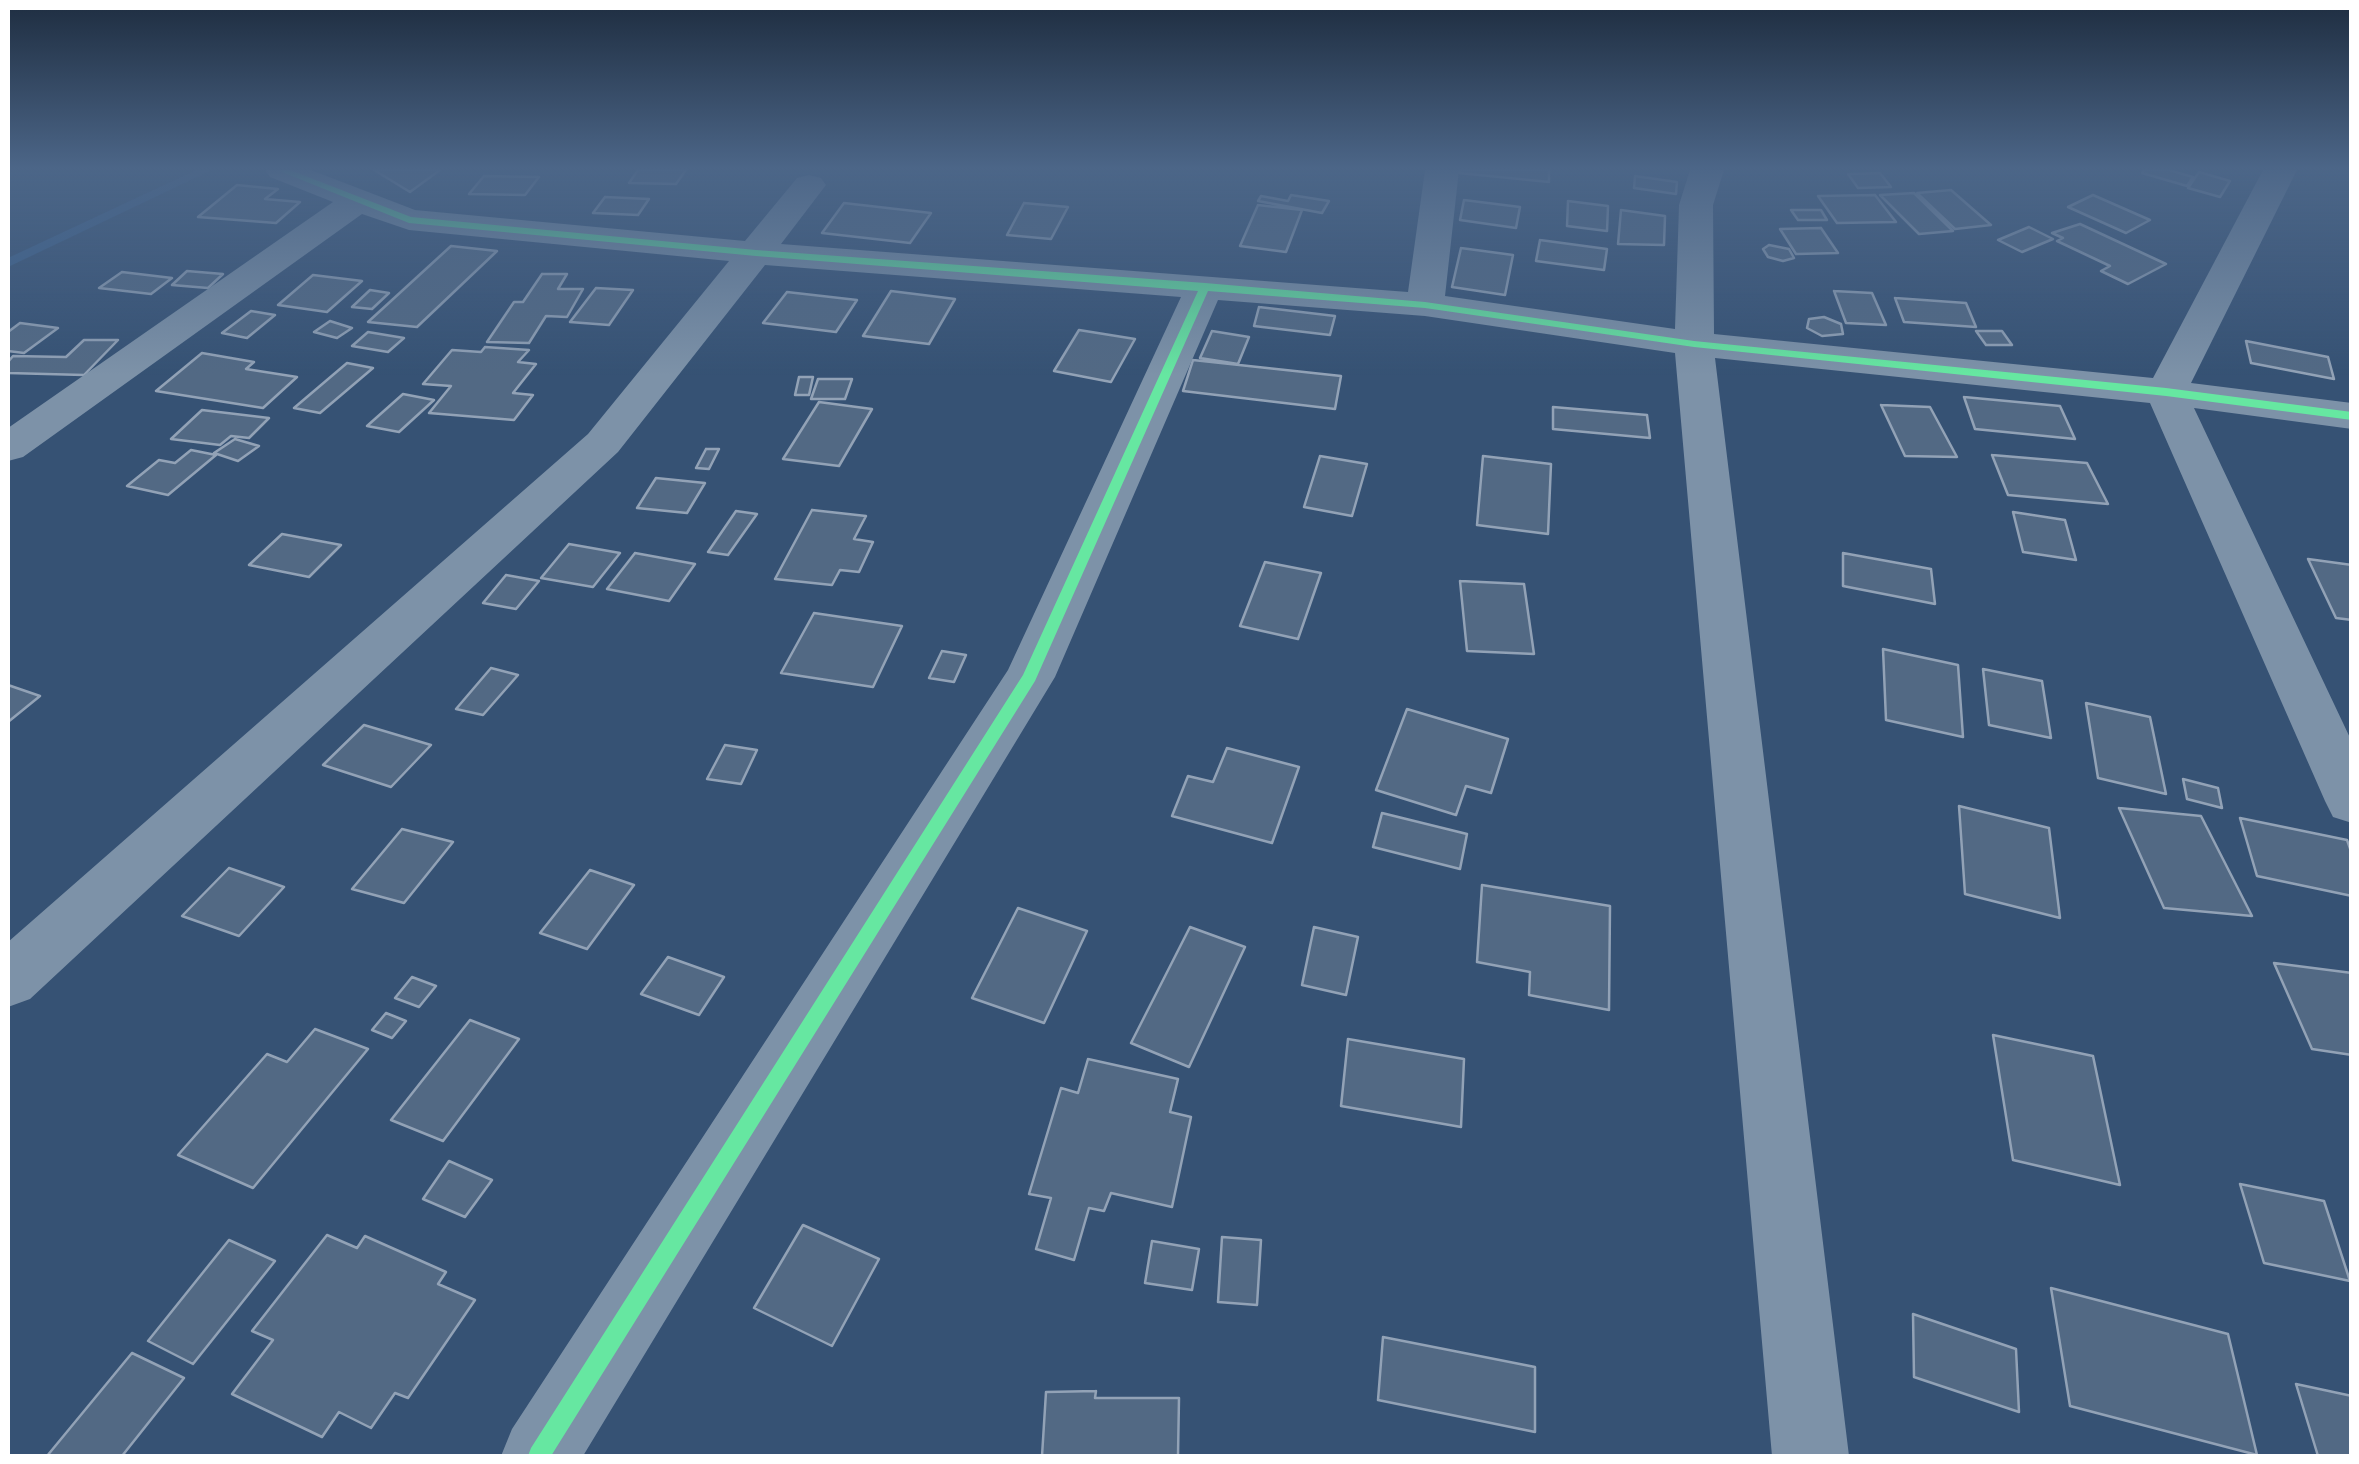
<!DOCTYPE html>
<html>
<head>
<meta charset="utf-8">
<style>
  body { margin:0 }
  #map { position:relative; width:2359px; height:1464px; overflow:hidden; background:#365274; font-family:"Work Sans",sans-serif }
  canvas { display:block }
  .frame { position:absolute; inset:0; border:10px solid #fff; pointer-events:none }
</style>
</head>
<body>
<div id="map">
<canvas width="2359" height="1464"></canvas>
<div class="frame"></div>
</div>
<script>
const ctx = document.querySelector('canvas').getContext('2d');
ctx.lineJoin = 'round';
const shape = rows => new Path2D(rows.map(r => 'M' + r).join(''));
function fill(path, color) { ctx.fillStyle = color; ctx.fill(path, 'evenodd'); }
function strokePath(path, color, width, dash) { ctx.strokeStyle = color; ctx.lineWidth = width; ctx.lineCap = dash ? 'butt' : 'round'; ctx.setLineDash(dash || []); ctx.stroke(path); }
fill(shape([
  [196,170,212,170,8,267,8,258,196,170]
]), '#3b618d');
const building = shape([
  [374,170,440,170,410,192,374,170],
  [638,170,686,170,676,184,629,183,638,170],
  [1459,170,1549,170,1549,182,1459,173,1459,170],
  [2144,170,2169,170,2193,177,2187,186,2142,173,2144,170],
  [2199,172,2230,181,2220,197,2188,188,2199,172],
  [1880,173,1891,187,1858,188,1848,174,1880,173],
  [484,176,539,177,525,195,469,194,484,176],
  [1635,176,1677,182,1676,194,1634,188,1635,176],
  [237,185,278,189,265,199,300,202,276,223,198,217,237,185],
  [1951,190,1991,225,1955,229,1917,193,1951,190],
  [1914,193,1953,231,1919,234,1880,195,1914,193],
  [1291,195,1329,201,1322,213,1258,201,1261,196,1288,201,1291,195],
  [1875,195,1896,222,1837,223,1818,196,1875,195],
  [2093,195,2150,220,2126,233,2068,207,2093,195],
  [605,197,649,199,638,215,593,213,605,197],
  [1464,200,1520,207,1516,228,1460,220,1464,200],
  [1568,201,1608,206,1607,231,1567,226,1568,201],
  [844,203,931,213,910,243,822,233,844,203],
  [1024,203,1068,207,1051,239,1007,235,1024,203],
  [1258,205,1302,210,1286,252,1240,246,1258,205],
  [1621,210,1665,216,1664,245,1618,244,1621,210],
  [1791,210,1821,210,1827,220,1798,220,1791,210],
  [2080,224,2166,264,2128,284,2101,271,2110,266,2057,241,2063,238,2052,233,2080,224],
  [2029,227,2053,239,2022,252,1998,240,2029,227],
  [1821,228,1838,253,1796,254,1780,229,1821,228],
  [1540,240,1607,249,1604,270,1536,261,1540,240],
  [1769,245,1789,249,1794,258,1783,261,1768,257,1763,249,1769,245],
  [451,246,497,251,417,327,368,322,451,246],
  [1461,248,1513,255,1505,295,1452,287,1461,248],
  [187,271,223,274,208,288,172,285,187,271],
  [122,272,172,278,151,294,99,288,122,272],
  [542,274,567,274,558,289,583,289,567,317,546,316,529,343,487,342,514,302,523,302,542,274],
  [313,275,362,281,327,312,278,305,313,275],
  [596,288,633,290,609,325,570,322,596,288],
  [370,290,389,293,372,309,352,307,370,290],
  [891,291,955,299,929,344,863,336,891,291],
  [1834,291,1872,293,1886,325,1846,323,1834,291],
  [787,292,857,300,836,332,763,323,787,292],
  [1895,298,1966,303,1976,327,1904,322,1895,298],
  [1259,307,1335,316,1330,335,1254,326,1259,307],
  [251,311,275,315,247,338,222,333,251,311],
  [1824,317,1841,324,1843,334,1822,336,1807,328,1809,319,1824,317],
  [330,321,352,328,337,338,314,332,330,321],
  [20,323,58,328,24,353,8,351,8,332,20,323],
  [1079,330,1135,339,1111,382,1054,371,1079,330],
  [1212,331,1249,337,1238,364,1200,358,1212,331],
  [1976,331,2002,331,2012,345,1986,345,1976,331],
  [368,332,404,338,388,352,352,346,368,332],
  [84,340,118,340,84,375,8,373,8,362,13,356,66,357,84,340],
  [2246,341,2328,357,2334,379,2251,363,2246,341],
  [485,347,529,350,518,362,536,364,513,393,533,395,514,420,429,413,451,386,423,384,452,350,481,352,485,347],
  [202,353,254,362,246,369,297,377,263,408,156,391,202,353],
  [1193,360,1341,376,1335,409,1183,391,1193,360],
  [347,363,373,368,320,413,294,408,347,363],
  [799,377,813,377,809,395,795,395,799,377],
  [818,379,852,379,845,399,811,399,818,379],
  [403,394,434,400,399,432,367,426,403,394],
  [1964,397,2060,406,2075,439,1975,429,1964,397],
  [819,402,872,409,839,466,783,459,819,402],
  [1881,405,1930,407,1957,457,1905,456,1881,405],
  [1553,407,1647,415,1650,438,1553,429,1553,407],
  [202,410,269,418,249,438,231,436,220,445,171,439,202,410],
  [235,439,259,446,238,461,214,453,235,439],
  [706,449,719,449,709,469,696,468,706,449],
  [191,450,216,455,168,495,127,486,159,460,175,463,191,450],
  [1992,455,2087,463,2108,504,2008,495,1992,455],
  [1320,456,1367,464,1352,516,1304,507,1320,456],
  [1483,456,1551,464,1548,534,1477,525,1483,456],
  [656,478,705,483,687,513,637,508,656,478],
  [812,510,866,516,854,539,873,542,859,572,840,570,832,585,775,579,812,510],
  [736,511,757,514,728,555,708,552,736,511],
  [2013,512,2065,520,2076,560,2023,552,2013,512],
  [282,534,341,545,309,577,249,565,282,534],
  [569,544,620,553,593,587,541,578,569,544],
  [635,553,695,564,669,601,607,589,635,553],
  [1843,553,1931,569,1935,604,1843,586,1843,553],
  [2308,559,2352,565,2352,620,2336,618,2308,559],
  [1265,562,1321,573,1298,639,1240,626,1265,562],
  [506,575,539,581,516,609,483,603,506,575],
  [1460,581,1524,584,1534,654,1467,651,1460,581],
  [814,613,902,626,873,687,781,673,814,613],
  [1883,649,1958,665,1963,737,1886,720,1883,649],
  [942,651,966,655,954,682,929,678,942,651],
  [491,668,518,675,483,715,456,709,491,668],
  [1983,669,2042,681,2051,738,1989,725,1983,669],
  [8,685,40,696,8,722,8,685],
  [2086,703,2150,717,2166,794,2098,778,2086,703],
  [1407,709,1508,739,1491,793,1466,786,1456,815,1376,790,1407,709],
  [364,725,431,745,391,787,323,765,364,725],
  [725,745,757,750,741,784,707,779,725,745],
  [1227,748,1299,767,1272,843,1172,816,1188,776,1213,782,1227,748],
  [2183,779,2218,788,2222,808,2187,799,2183,779],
  [1959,806,2049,828,2060,918,1965,894,1959,806],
  [2119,808,2201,816,2252,916,2164,908,2119,808],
  [1382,813,1467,834,1460,869,1373,847,1382,813],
  [2240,818,2347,840,2352,854,2352,896,2257,876,2240,818],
  [402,829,453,842,404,903,352,889,402,829],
  [229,868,284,887,239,936,182,916,229,868],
  [590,870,634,885,587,949,540,933,590,870],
  [1482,885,1610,906,1609,1010,1529,995,1530,972,1477,962,1482,885],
  [1018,908,1087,931,1044,1023,972,998,1018,908],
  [1190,927,1245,947,1189,1067,1131,1043,1190,927],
  [1314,927,1358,937,1346,995,1302,985,1314,927],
  [668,957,724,977,699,1015,641,994,668,957],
  [2274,963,2352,973,2352,1055,2312,1049,2274,963],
  [412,977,436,986,419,1007,395,998,412,977],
  [386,1013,406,1021,392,1038,372,1030,386,1013],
  [470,1020,519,1039,443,1141,391,1120,470,1020],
  [315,1029,368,1049,253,1188,178,1155,267,1054,287,1062,315,1029],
  [1993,1035,2093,1056,2120,1185,2013,1160,1993,1035],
  [1348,1039,1464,1059,1461,1127,1341,1106,1348,1039],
  [1088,1059,1178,1079,1170,1112,1191,1117,1172,1207,1111,1193,1104,1211,1089,1208,1074,1260,1036,1249,1051,1198,1029,1194,1061,1088,1078,1093,1088,1059],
  [449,1161,492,1180,465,1217,423,1199,449,1161],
  [2240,1184,2324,1201,2350,1281,2264,1263,2240,1184],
  [803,1225,879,1259,832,1346,754,1308,803,1225],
  [327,1235,357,1248,365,1236,446,1272,438,1284,475,1300,408,1398,395,1393,371,1428,339,1412,322,1437,232,1394,273,1340,252,1331,327,1235],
  [1222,1237,1261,1240,1257,1305,1218,1302,1222,1237],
  [229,1240,275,1261,193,1364,148,1341,229,1240],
  [1152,1241,1199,1249,1192,1290,1145,1283,1152,1241],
  [2051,1288,2228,1334,2257,1455,2070,1406,2051,1288],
  [1913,1314,2016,1349,2019,1412,1914,1377,1913,1314],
  [1383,1337,1535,1367,1535,1432,1378,1400,1383,1337],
  [132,1353,184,1378,122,1456,47,1456,132,1353],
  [2296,1384,2352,1396,2352,1456,2318,1456,2296,1384],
  [1096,1391,1095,1398,1179,1398,1178,1456,1042,1456,1046,1392,1096,1391]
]);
fill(building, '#526984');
strokePath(building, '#92a2b6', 2.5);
fill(shape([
  [265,170,311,170,415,210,745,241,797,178,809,175,821,178,826,185,781,244,1408,292,1425,170,1459,170,1445,296,1675,329,1679,205,1690,170,1724,170,1713,205,1714,334,2153,378,2263,170,2297,170,2191,383,2352,403,2352,429,2194,408,2352,742,2352,823,2333,817,2325,801,2150,403,1715,358,1849,1456,1772,1456,1675,353,1425,316,1218,300,1055,677,583,1456,501,1456,512,1429,1008,670,1181,297,765,265,618,452,30,999,8,1007,8,942,588,434,729,261,409,230,362,214,23,457,8,461,8,428,333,202,270,177,265,170]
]), '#7d92a8');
fill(shape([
  [277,170,290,170,411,217,756,250,1205,283,1425,302,1694,341,2166,388,2352,412,2352,420,2166,396,1694,347,1425,308,1208,291,1035,681,551,1456,528,1456,531,1448,1023,675,1198,291,756,256,409,223,277,170]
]), '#66e7a1');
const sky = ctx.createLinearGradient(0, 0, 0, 375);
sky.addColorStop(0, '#1e2d40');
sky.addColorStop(0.45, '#4c6688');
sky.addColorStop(1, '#4c668800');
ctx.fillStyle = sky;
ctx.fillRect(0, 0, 2359, 375);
</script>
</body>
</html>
